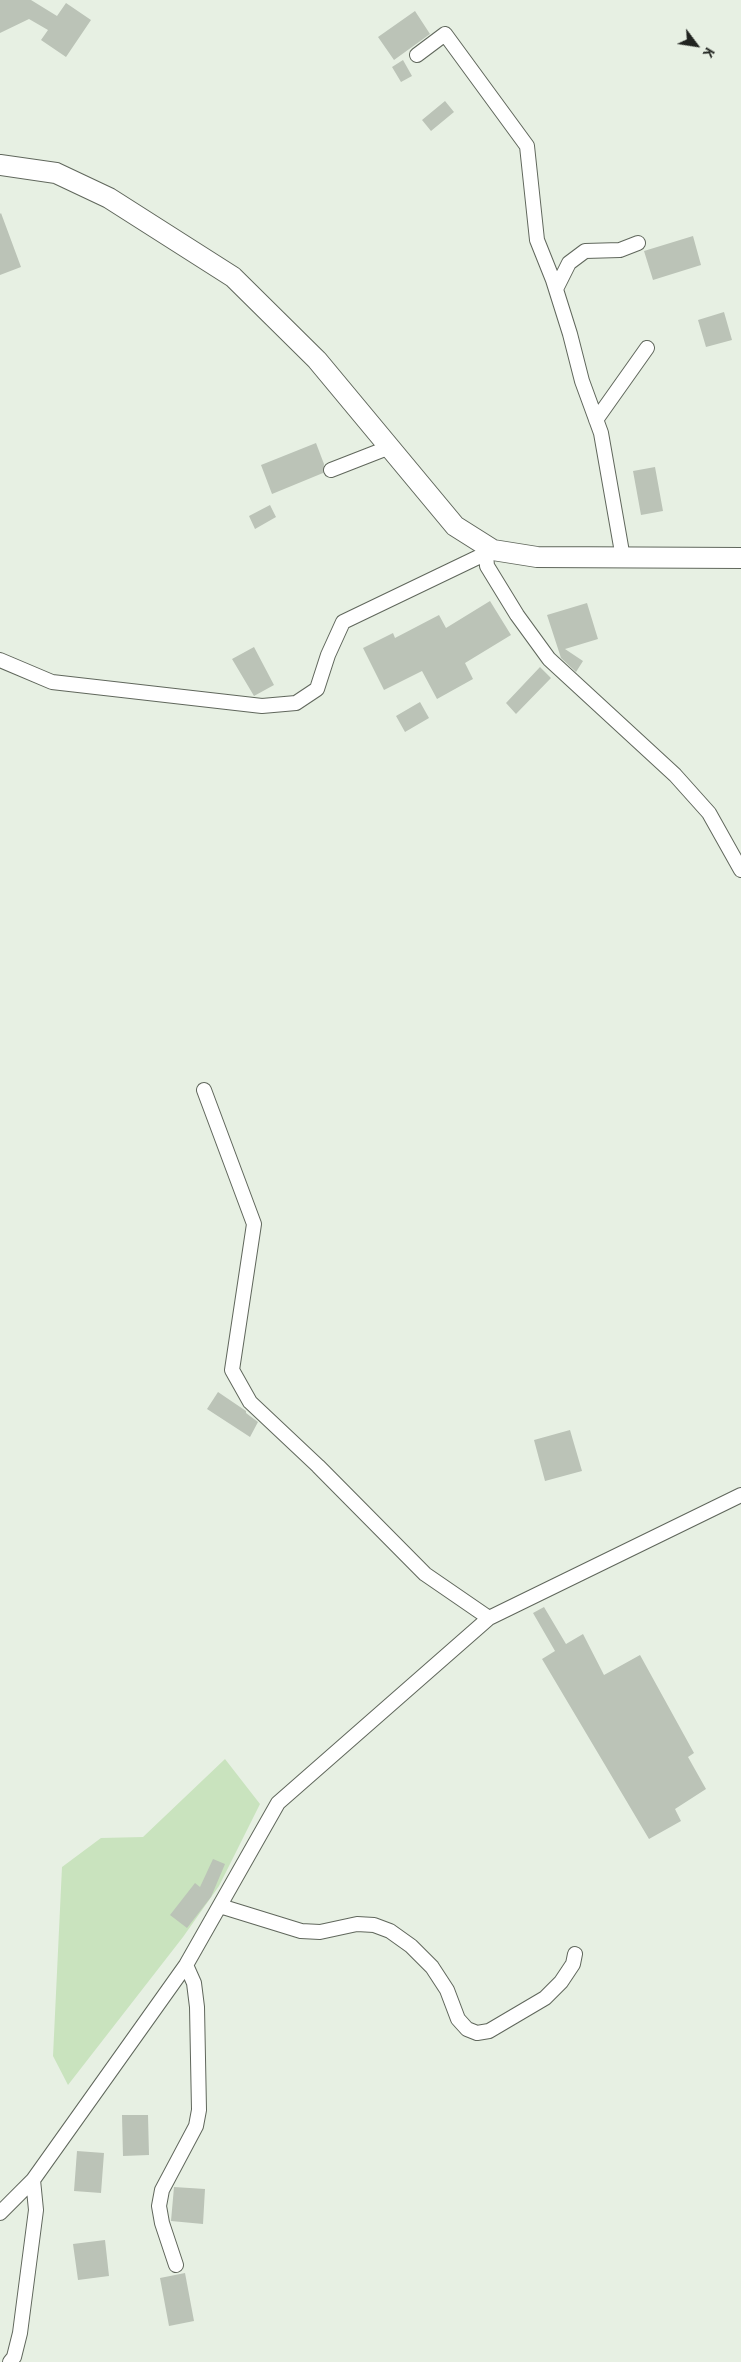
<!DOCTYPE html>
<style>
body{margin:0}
#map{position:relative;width:741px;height:2362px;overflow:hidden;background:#e7f0e3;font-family:"PT Sans",sans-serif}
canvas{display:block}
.north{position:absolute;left:671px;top:20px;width:50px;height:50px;-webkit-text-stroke:4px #e7f0e3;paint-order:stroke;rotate:121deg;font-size:14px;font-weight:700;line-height:20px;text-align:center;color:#212420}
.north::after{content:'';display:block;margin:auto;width:18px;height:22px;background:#212420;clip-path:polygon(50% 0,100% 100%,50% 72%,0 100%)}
</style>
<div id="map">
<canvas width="741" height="2362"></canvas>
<div class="north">K</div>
</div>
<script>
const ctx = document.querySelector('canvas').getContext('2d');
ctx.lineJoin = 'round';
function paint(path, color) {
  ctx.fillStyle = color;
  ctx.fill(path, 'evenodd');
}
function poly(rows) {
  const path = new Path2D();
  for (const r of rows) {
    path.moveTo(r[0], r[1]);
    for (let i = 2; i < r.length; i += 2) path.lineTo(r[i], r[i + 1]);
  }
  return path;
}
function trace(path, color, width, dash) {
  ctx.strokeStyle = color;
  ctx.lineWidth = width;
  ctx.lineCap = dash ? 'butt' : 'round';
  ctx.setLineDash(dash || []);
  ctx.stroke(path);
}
const green = poly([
 [225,1759,260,1804,219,1886,183,1937,68,2085,53,2056,62,1867,101,1838,143,1837]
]);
const building = poly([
 [0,0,31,0,57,16,66,3,91,20,66,57,41,40,48,30,29,19,0,33],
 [415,11,430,34,394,60,378,37],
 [403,60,412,76,401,82,392,67],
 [445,101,454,112,431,131,422,120],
 [1,213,21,267,0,275,0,214],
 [693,236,701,265,653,280,644,251],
 [724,312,732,340,706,347,698,320],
 [316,443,324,464,323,473,272,494,261,465],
 [655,467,663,511,641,515,633,471],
 [270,505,276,517,255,529,249,516],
 [490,601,511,635,465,663,473,679,437,699,422,671,384,690,363,648,393,633,395,638,439,615,446,628],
 [587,603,598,639,565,649,583,661,576,672,561,658,547,615],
 [254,647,274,685,254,696,232,659],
 [540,667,551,678,516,714,506,703],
 [420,702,429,718,405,732,396,716],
 [218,1392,246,1411,246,1413,258,1422,250,1437,207,1409],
 [570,1430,582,1471,545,1481,534,1440],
 [544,1607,566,1644,583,1634,604,1675,640,1655,694,1753,688,1757,706,1789,675,1809,681,1821,649,1839,542,1659,555,1651,533,1613],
 [213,1859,225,1864,211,1897,187,1928,170,1915,195,1883,200,1887],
 [122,2115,148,2115,149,2155,123,2156],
 [77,2151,104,2153,101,2193,74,2191],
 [174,2187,205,2189,203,2224,171,2221],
 [105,2240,109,2276,78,2280,73,2244],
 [185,2273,194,2321,169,2326,160,2278]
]);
const street = poly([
 [417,55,445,34,527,146,537,240,553,280,570,334,582,381,601,433,623,558],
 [556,289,569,263,585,251,620,250,638,243],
 [596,420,647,348],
 [331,470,390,447],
 [486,554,487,566,517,615,549,659,675,775,709,813,741,870],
 [0,660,52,682,262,706,296,703,317,689,328,655,343,622,493,550],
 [204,1090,254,1224,232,1370,250,1402,318,1466,425,1574,489,1618],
 [220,1906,301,1931,320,1932,357,1924,374,1925,390,1931,411,1946,432,1967,447,1990,458,2019,467,2029,477,2033,489,2031,545,1998,561,1982,573,1964,575,1954],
 [0,2213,33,2180,186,1965,278,1803,489,1618,741,1495],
 [176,2265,162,2223,159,2206,162,2190,196,2126,199,2110,197,2007,194,1983,186,1965],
 [10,2362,14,2357,20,2333,36,2210,33,2180]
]);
const secondary = poly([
 [0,165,56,173,109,198,233,277,317,360,455,526,493,550,537,557,741,558]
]);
paint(green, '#c9e3be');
paint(building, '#bbc3b7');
trace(street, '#60675c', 16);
trace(secondary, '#60675c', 22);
trace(street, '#fff', 14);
trace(secondary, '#fff', 20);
</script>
